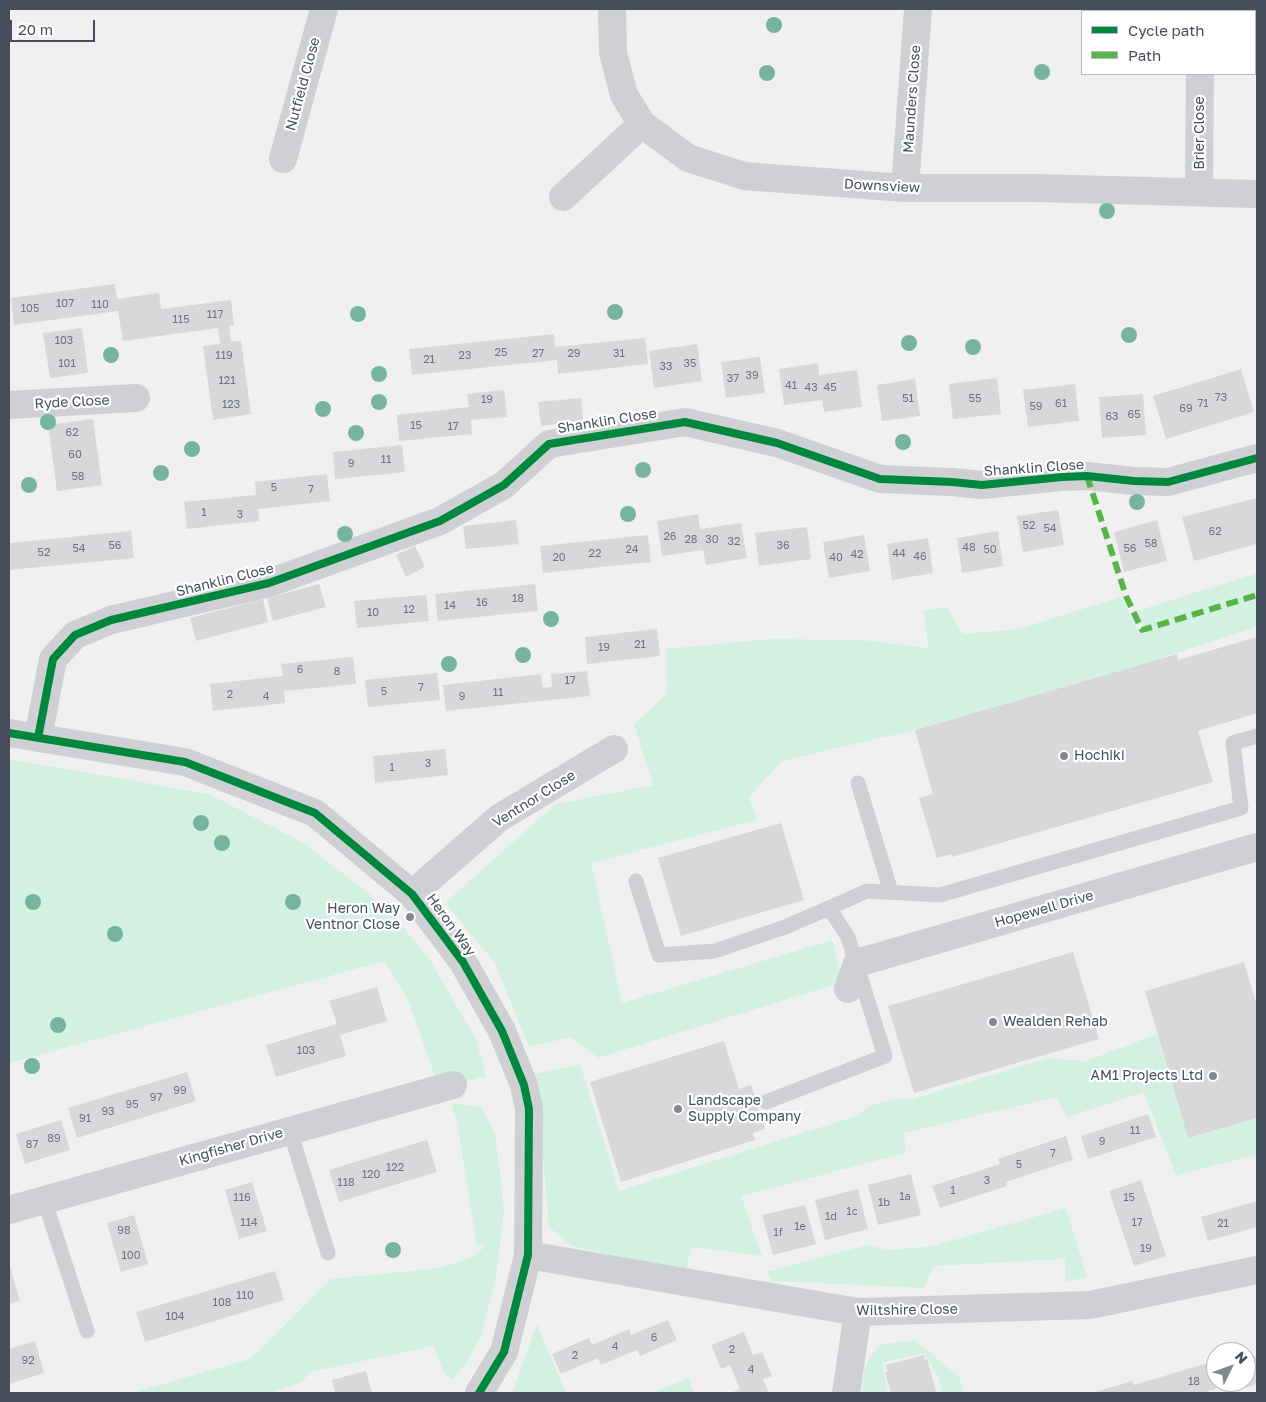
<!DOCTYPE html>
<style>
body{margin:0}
#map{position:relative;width:1266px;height:1402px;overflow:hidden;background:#f1f0f0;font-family:"Golos Text",sans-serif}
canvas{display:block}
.frame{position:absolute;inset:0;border:10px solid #464e5d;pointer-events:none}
.legend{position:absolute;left:1081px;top:10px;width:175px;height:65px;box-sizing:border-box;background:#fff;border:1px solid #b5b8be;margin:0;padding:6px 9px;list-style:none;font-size:15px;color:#464e5d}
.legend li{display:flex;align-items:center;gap:10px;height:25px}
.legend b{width:25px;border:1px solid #b5b8be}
.north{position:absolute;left:1206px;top:1342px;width:50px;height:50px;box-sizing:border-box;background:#fff;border:1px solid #b5b8be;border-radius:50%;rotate:48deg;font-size:14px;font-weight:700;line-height:20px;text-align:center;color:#464e5d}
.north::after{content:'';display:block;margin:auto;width:18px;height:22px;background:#828790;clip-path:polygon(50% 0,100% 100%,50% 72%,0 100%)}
.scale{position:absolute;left:10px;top:20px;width:85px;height:22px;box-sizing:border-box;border:2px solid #464e5d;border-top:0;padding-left:6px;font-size:15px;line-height:18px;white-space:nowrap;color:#464e5d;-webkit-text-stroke:4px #fff;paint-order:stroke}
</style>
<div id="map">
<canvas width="1266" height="1402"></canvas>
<div class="frame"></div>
<ul class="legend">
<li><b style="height:6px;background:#00873e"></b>Cycle path</li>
<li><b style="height:6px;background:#57b448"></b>Path</li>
</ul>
<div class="north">N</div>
<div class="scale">20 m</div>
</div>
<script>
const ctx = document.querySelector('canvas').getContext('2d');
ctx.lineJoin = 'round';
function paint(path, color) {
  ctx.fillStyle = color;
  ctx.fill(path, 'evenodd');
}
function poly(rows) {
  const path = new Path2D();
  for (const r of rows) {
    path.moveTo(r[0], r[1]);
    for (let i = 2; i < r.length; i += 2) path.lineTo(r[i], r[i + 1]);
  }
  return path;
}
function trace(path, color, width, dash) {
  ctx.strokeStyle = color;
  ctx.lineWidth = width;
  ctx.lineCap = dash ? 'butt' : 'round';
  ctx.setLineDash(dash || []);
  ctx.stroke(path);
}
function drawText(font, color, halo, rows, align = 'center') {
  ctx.font = font + ' "Golos Text",sans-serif';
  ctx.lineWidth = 4.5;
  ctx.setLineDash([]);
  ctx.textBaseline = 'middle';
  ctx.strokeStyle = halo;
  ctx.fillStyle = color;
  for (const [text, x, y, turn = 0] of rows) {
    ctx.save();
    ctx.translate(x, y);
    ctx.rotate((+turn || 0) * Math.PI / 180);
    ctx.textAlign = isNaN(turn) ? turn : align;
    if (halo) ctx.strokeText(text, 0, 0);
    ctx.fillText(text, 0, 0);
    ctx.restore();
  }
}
const green = poly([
 [1257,573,1257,627,1152,661,915,730,782,761,749,797,757,820,591,863,622,1003,832,940,843,982,598,1058,571,1037,529,1047,495,963,445,903,556,804,653,785,634,724,667,694,666,649,769,639,863,640,928,648,924,610,947,607,963,634,1018,629,1121,597,1138,631,1145,634,1137,611],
 [9,759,209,794,302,842,371,895,383,912,388,909,430,960,476,1039,486,1076,439,1089,409,1002,385,961,9,1063],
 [1157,1034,1188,1138,1257,1118,1257,1154,1176,1176,1144,1092,1067,1117,1056,1097,904,1133,906,1153,741,1196,762,1256,691,1247,686,1272,572,1246,549,1227,536,1074,580,1064,619,1191,859,1115,868,1106,894,1099,913,1099,1048,1058,1086,1061],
 [451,1103,481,1107,495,1133,504,1209,496,1279,480,1338,467,1362,453,1379,445,1375,433,1346,310,1372,302,1382,270,1393,131,1393,250,1359,331,1279,440,1268,473,1257,486,1245,477,1246,457,1123],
 [1066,1208,1087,1277,1065,1282,1065,1259,934,1266,924,1288,772,1281,766,1272,867,1245,889,1250,933,1246],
 [537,1324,566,1393,512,1393],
 [915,1340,959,1377,964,1393,943,1393,939,1378,924,1353,882,1363,888,1393,862,1393,865,1367,870,1356,880,1345,897,1342],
 [689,1378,694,1393,652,1393]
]);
const building = poly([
 [115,284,117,299,159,293,161,309,231,300,234,326,229,326,231,342,241,341,251,414,213,420,203,346,220,344,218,328,123,341,118,311,14,325,11,298],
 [82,328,88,373,50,378,43,333],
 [554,334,555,347,645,338,648,364,558,374,557,360,412,375,409,349],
 [697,344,702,381,654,388,649,351],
 [760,357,765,393,726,398,721,362],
 [818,363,819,375,857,370,862,407,824,412,822,400,784,405,779,369],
 [1241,369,1254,412,1166,439,1153,396],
 [997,378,1001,414,953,419,949,384],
 [915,379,920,416,882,421,877,385],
 [1075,384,1079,421,1028,427,1023,390],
 [504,390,507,417,471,420,472,434,399,441,397,415,469,407,467,394],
 [1143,394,1146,435,1102,438,1099,397],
 [581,398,583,421,541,426,538,402],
 [93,419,102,485,57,491,48,425],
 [402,445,405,472,335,479,333,452],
 [327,474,330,501,258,509,259,521,187,529,184,502,256,495,255,482],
 [1257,498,1257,544,1194,561,1182,517],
 [1058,510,1064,545,1023,552,1017,516],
 [698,514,700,529,741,523,747,558,706,565,703,550,662,556,657,521],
 [516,520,519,544,466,549,463,526],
 [1157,520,1167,561,1124,572,1114,532],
 [807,527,811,559,759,566,755,533],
 [131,531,134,558,9,570,9,543],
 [998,531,1003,566,962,573,957,538],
 [648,535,651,562,543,573,540,546],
 [864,535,870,571,829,578,823,542],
 [928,538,933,573,892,580,887,544],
 [415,546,425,567,406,577,396,555],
 [319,584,326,607,273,621,267,598],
 [535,584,538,611,438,621,435,594],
 [426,595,429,621,357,628,354,601],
 [263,599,268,622,196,641,190,618],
 [657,629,660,656,587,664,585,637],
 [1257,637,1257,713,1198,731,1213,782,952,857,951,854,937,858,919,798,933,794,915,730,1177,654,1178,660],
 [353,657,356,684,284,691,285,703,213,711,210,684,283,676,281,664],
 [587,671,590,696,446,711,443,685,541,674,543,688,552,687,551,674],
 [437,673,440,700,368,707,365,680],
 [445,749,448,775,375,783,373,756],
 [781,823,804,900,681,936,658,858],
 [1073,952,1099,1039,914,1093,888,1006],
 [1244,962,1257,1006,1257,1118,1188,1138,1145,991],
 [377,987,387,1021,340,1035,346,1056,276,1077,266,1045,337,1024,329,1001],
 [724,1041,739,1089,751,1085,765,1129,753,1133,755,1140,621,1182,590,1082],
 [187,1072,196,1101,77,1138,68,1108],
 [1148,1114,1156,1137,1088,1159,1081,1136],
 [61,1120,70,1150,25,1164,16,1134],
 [1066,1136,1073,1160,1006,1182,1007,1186,940,1208,932,1186,1000,1164,998,1159],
 [427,1140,437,1172,339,1202,329,1170],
 [911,1174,921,1215,878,1225,868,1185],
 [1141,1180,1166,1256,1134,1266,1109,1191],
 [252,1182,267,1231,239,1239,225,1190],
 [858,1189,868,1229,825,1240,815,1200],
 [1257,1201,1257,1227,1208,1241,1201,1217],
 [805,1205,816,1244,773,1255,762,1215],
 [134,1215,148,1264,121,1272,107,1223],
 [9,1263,20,1301,9,1304],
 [275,1271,284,1300,145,1342,136,1312],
 [668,1320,677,1340,640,1356,637,1350,601,1365,598,1358,561,1374,552,1354,589,1338,592,1345,629,1329,631,1335],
 [744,1332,753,1355,762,1352,772,1376,763,1379,769,1393,731,1393,740,1389,730,1365,721,1369,711,1345],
 [35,1341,44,1373,9,1384,9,1349],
 [924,1355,925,1360,927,1359,936,1391,930,1393,891,1393,885,1372,888,1371,886,1365],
 [1257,1356,1257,1384,1228,1393,1225,1382,1246,1382,1246,1359],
 [1208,1363,1216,1389,1202,1393,1092,1393,1132,1381,1134,1385],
 [366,1371,372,1393,335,1393,332,1380]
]);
const lane = poly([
 [858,783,891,892],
 [636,881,659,955,715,951,785,927,829,908,848,937,885,1056,766,1102],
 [829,908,867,891,940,895,1241,808,1233,743,1257,736],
 [290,1131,328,1253],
 [44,1199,87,1331]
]);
const street = poly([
 [612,9,613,53,624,95,642,124,688,158,744,176,905,188,1037,188,1257,194],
 [1201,11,1201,9],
 [283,159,324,9],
 [905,188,918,9],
 [1199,192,1200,74],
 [563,197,642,124],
 [9,405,136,398],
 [9,733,185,762,315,813,412,894,463,962,502,1031,524,1085,529,1109,528,1255,504,1352,479,1393],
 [38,738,53,659,75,635,111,620,269,583,440,521,504,485,549,444,685,422,777,443,880,479,952,482,982,485,1062,477,1087,476,1134,481,1168,482,1257,458],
 [412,894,499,818,614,749],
 [848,989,857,963,1257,847],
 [9,1210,453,1085],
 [528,1255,858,1312,1090,1305,1257,1270],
 [846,1393,858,1312]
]);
const quiet = poly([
 [1087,476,1126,596,1142,630,1257,595]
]);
const cycleway = poly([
 [9,733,185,762,315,813,412,894,463,962,502,1031,524,1085,529,1109,528,1255,504,1352,479,1393],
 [38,738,53,659,75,635,111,620,269,583,440,521,504,485,549,444,685,422,777,443,880,479,952,482,982,485,1062,477,1087,476,1134,481,1168,482,1257,458]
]);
const trees = [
 [774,25],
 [1042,72],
 [767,73],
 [1107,211],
 [615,312],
 [358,314],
 [1129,335],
 [909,343],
 [973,347],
 [111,355],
 [379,374],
 [379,402],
 [323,409],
 [48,422],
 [356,433],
 [903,442],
 [192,449],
 [643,470],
 [161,473],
 [29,485],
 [1137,502],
 [628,514],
 [345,534],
 [551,619],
 [523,655],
 [449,664],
 [201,823],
 [222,843],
 [33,902],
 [293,902],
 [115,934],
 [58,1025],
 [32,1066],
 [393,1250]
];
const markers = [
 [1064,756,5,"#828790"],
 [410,917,5,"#828790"],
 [993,1022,5,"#828790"],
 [1213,1076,5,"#828790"],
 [678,1109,5,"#828790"]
];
const numberNames = [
 ["107",65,304],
 ["110",100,305],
 ["105",30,309],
 ["117",215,315],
 ["115",181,320],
 ["103",64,341],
 ["25",501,353],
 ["27",538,354],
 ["29",574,354],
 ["31",619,354],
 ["119",224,356],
 ["23",465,356],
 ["21",429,360],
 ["101",67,364],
 ["35",690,364],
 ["33",666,367],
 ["39",752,376],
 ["37",733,379],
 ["121",227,381],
 ["41",791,386],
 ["43",811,388],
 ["45",830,388],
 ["73",1221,398],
 ["51",908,399],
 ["55",975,399],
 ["19",487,400],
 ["61",1061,404],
 ["71",1203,404],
 ["123",231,405],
 ["59",1036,407],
 ["69",1186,409],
 ["65",1134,415],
 ["63",1112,417],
 ["15",416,426],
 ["17",453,427],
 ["62",72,433],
 ["60",75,455],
 ["11",386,460],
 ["9",351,464],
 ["58",78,477],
 ["5",274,488],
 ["7",311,490],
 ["1",204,513],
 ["3",240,515],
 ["52",1029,526],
 ["54",1050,529],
 ["62",1215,532],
 ["26",670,537],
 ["28",691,540],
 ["30",712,540],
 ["32",734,542],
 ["58",1151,544],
 ["56",115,546],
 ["36",783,546],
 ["48",969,548],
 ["54",79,549],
 ["56",1130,549],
 ["24",632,550],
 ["50",990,550],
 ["52",44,553],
 ["22",595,554],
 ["44",899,554],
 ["42",857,555],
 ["46",920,557],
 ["20",559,558],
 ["40",836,558],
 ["18",518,599],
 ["16",482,603],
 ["14",450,606],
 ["12",409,610],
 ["10",373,613],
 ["21",640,645],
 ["19",604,648],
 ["6",300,670],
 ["8",337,672],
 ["17",570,681],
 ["7",421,688],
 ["5",384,692],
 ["11",498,693],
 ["2",230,695],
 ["4",266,697],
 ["9",462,697],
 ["3",428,764],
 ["1",392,768],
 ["103",306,1051],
 ["99",180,1091],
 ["97",156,1098],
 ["95",132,1105],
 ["93",108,1112],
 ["91",85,1119],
 ["11",1135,1131],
 ["89",54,1139],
 ["9",1102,1142],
 ["87",32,1145],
 ["7",1053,1154],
 ["5",1019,1165],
 ["122",395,1168],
 ["120",371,1175],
 ["3",987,1181],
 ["118",346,1183],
 ["1",953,1191],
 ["1a",905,1197],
 ["116",242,1198],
 ["15",1129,1198],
 ["1b",884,1203],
 ["1c",852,1212],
 ["1d",831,1217],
 ["114",249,1223],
 ["17",1137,1223],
 ["21",1223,1224],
 ["1e",800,1227],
 ["98",124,1231],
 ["1f",778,1233],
 ["19",1146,1249],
 ["100",131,1256],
 ["110",245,1296],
 ["108",222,1303],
 ["104",175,1317],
 ["6",654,1338],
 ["4",615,1347],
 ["2",732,1350],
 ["2",575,1356],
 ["92",28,1361],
 ["4",751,1370],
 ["18",1194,1382]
];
const streetNames = [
 ["Nutfield Close",303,84,-75],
 ["Maunders Close",912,99,-86],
 ["Brier Close",1200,133,-90],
 ["Downsview",882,186,3],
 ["Ryde Close",72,402,-3],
 ["Shanklin Close",607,421,-9],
 ["Shanklin Close",1034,468,-4],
 ["Shanklin Close",225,580,-14],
 ["Ventnor Close",534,799,-32],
 ["Hopewell Drive",1044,909,-16],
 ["Heron Way",451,925,54],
 ["Kingfisher Drive",231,1147,-16],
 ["Wiltshire Close",907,1310,-1]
];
const poiNames = [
 ["Hochiki",1074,756],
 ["Heron Way",400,909,"right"],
 ["Ventnor Close",400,925,"right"],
 ["Wealden Rehab",1003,1022],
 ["AM1 Projects Ltd",1203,1076,"right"],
 ["Landscape",688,1101],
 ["Supply Company",688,1117]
];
paint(green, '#d3f1e3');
paint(building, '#d8d8da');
trace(lane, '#ced0d4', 15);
trace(street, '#ced0d4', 28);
trace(quiet, '#57b448', 6, [12, 6]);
trace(cycleway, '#00873e', 8);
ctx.fillStyle = '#76b49f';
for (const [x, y] of trees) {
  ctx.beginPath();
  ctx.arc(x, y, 8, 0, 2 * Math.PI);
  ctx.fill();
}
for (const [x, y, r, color] of markers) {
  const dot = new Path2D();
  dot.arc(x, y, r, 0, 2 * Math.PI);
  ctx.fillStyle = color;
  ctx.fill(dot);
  trace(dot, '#fff', 2);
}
drawText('11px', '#6c727e', null, numberNames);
drawText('14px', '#464e5d', '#fff', streetNames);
drawText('14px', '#464e5d', '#fff', poiNames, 'left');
</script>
